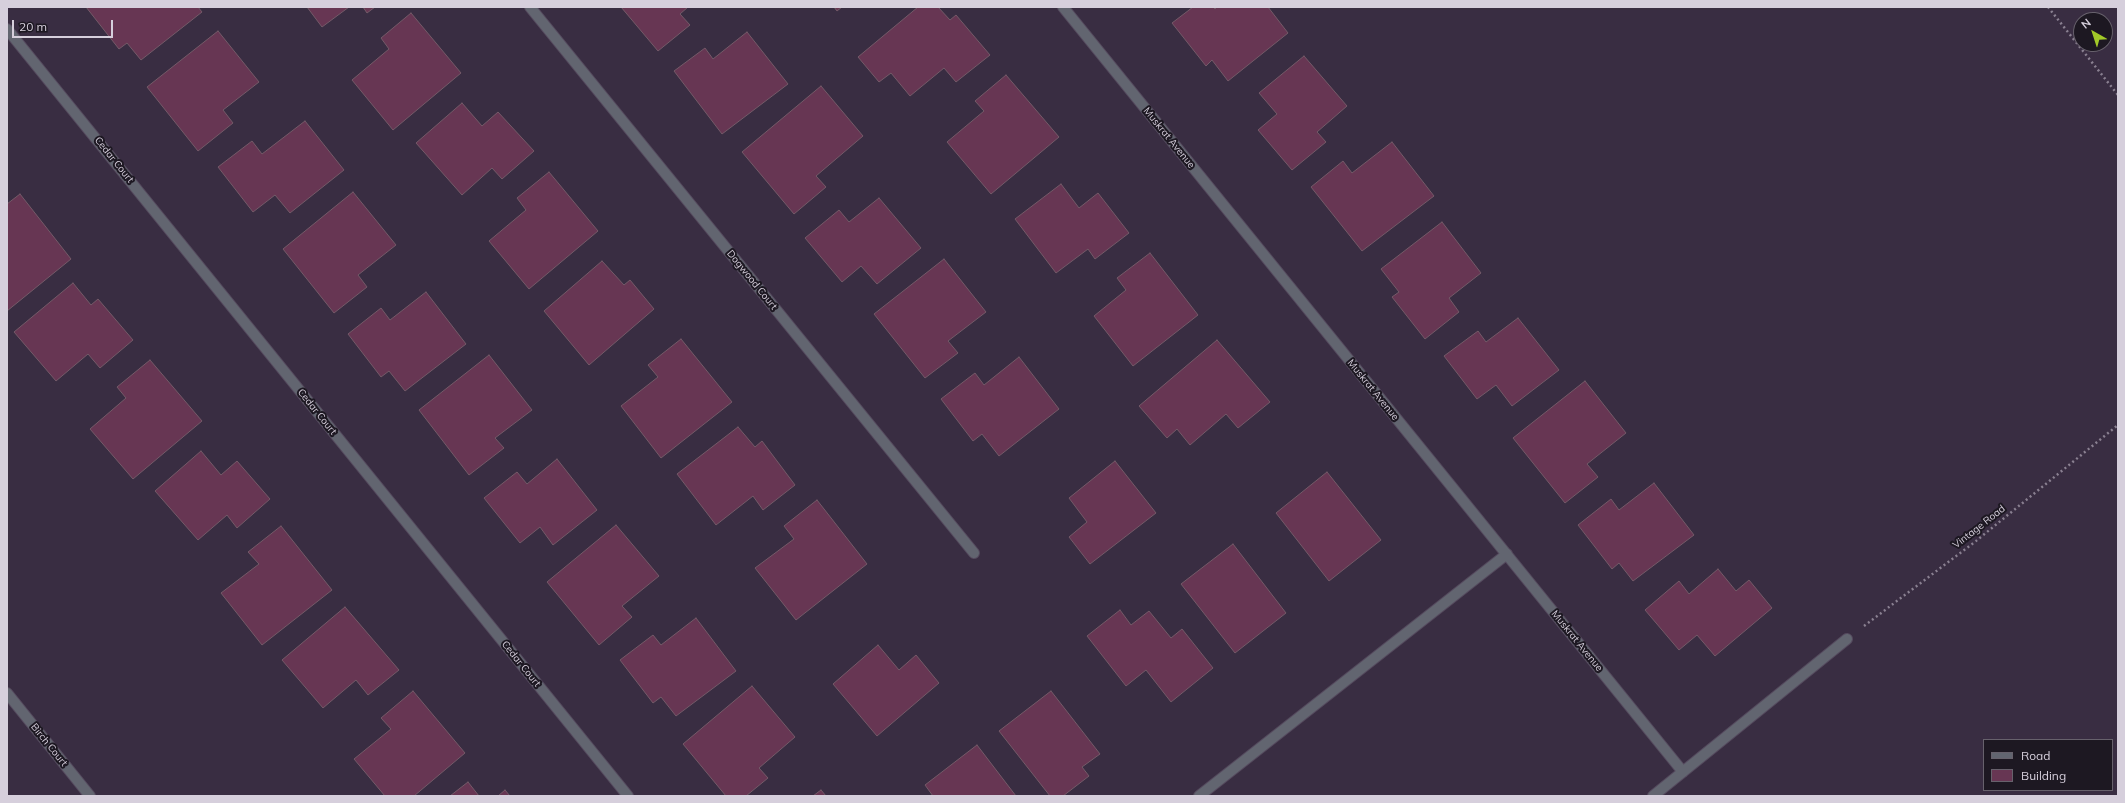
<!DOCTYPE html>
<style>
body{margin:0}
#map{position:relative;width:2125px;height:803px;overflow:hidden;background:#392d42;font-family:Mulish,sans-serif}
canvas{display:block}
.frame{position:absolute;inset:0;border:8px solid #d6cfdc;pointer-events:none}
.legend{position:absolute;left:1983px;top:739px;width:130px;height:52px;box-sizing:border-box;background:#1d1822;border:1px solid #67616c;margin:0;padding:5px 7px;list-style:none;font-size:12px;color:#d6cfdc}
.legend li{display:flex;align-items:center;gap:8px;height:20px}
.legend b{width:20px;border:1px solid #67616c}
.north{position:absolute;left:2073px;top:12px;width:40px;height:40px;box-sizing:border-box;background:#1d1822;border:1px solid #67616c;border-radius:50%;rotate:321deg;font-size:11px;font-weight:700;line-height:16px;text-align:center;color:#d6cfdc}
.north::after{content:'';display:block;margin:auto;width:14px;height:18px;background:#a2c928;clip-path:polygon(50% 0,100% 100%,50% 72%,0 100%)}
.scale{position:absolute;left:12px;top:20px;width:101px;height:18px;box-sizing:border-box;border:2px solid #d6cfdc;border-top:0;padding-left:5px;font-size:12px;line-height:14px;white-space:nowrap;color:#d6cfdc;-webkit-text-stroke:3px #1d1822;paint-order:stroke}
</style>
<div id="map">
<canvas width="2125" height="803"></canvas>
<div class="frame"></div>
<ul class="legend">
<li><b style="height:5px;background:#626570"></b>Road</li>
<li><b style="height:11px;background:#673653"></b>Building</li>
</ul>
<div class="north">N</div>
<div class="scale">20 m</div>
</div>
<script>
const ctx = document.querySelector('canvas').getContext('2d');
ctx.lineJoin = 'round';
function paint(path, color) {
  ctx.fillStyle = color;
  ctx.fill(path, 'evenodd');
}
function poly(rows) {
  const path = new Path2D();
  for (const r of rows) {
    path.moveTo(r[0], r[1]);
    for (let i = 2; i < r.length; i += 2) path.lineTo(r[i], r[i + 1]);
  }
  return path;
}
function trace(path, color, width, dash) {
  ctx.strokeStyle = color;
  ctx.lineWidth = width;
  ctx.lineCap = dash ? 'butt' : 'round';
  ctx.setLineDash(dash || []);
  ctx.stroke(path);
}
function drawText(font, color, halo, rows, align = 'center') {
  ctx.font = font + ' Mulish,sans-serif';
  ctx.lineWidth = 4;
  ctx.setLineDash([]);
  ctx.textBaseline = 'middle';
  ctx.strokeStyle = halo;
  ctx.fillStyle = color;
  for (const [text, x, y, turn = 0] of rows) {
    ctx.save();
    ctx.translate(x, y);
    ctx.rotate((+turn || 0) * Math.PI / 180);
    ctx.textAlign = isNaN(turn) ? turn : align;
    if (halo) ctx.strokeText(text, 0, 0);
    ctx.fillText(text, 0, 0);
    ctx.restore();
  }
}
const building = poly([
 [86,7,198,7,202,12,141,60,127,43,119,49,86,7],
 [307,7,349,7,322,27,307,7],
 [363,7,375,7,367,13,363,7],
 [621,7,688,7,680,14,690,25,658,51,621,7],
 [834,7,842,7,837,11,834,7],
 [918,7,938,7,950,20,956,15,990,55,956,82,944,68,910,96,891,73,879,82,858,57,918,7],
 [1193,7,1213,7,1215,9,1217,7,1268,7,1288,33,1228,81,1212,60,1206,66,1172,23,1193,7],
 [411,13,461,73,393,130,352,80,389,49,381,38,411,13],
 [218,31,259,82,223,110,233,123,198,151,147,87,218,31],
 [747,32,788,84,722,134,674,71,705,48,713,59,747,32],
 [1304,56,1347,106,1317,132,1326,142,1292,170,1258,130,1277,114,1259,93,1304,56],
 [1006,75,1059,137,991,194,947,142,984,111,975,101,1006,75],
 [821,86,863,136,816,176,826,187,794,214,742,152,821,86],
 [462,103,482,126,498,112,534,151,502,179,492,168,462,195,416,143,462,103],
 [305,121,344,170,290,213,275,195,253,212,218,167,252,141,262,154,305,121],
 [1392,142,1434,196,1362,251,1311,187,1343,161,1352,173,1392,142],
 [549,172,598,231,529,289,489,241,526,210,517,198,549,172],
 [1061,184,1079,208,1098,193,1129,233,1095,259,1088,249,1056,273,1015,219,1061,184],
 [353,192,396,245,358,275,367,287,334,313,283,249,353,192],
 [20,194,71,259,7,311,7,204,20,194],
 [879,198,921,248,877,284,861,266,842,282,805,238,839,210,849,222,879,198],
 [1442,222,1481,273,1449,298,1459,312,1425,339,1392,297,1399,292,1381,269,1442,222],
 [1150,253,1198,315,1133,366,1094,316,1126,290,1117,278,1150,253],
 [944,259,986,312,948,341,958,353,925,378,874,314,944,259],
 [602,261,624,285,630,280,654,309,589,365,544,311,602,261],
 [73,283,91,305,98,299,133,340,100,368,88,354,56,381,14,332,73,283],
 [426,292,466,344,405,391,389,371,381,377,348,334,381,308,390,320,426,292],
 [1518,318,1559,370,1512,406,1496,385,1477,399,1444,356,1478,331,1486,342,1518,318],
 [681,339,732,402,661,458,621,406,658,377,648,365,681,339],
 [1217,340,1270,402,1238,428,1226,414,1190,445,1177,429,1167,438,1139,406,1217,340],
 [489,355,532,410,495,438,504,448,469,475,419,410,489,355],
 [1019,357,1059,409,999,456,982,434,973,441,941,399,975,373,984,385,1019,357],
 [150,360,202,421,133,479,90,429,126,398,117,387,150,360],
 [1585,381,1626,433,1587,464,1598,477,1565,503,1513,438,1585,381],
 [738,427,755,447,762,441,795,485,763,510,753,496,716,525,677,474,738,427],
 [201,451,221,475,237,461,270,499,237,528,227,515,198,540,155,491,201,451],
 [557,459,597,510,553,545,540,527,520,543,484,498,517,472,527,484,557,459],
 [1115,461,1156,513,1090,564,1069,537,1087,522,1069,498,1115,461],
 [1327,472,1381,540,1329,581,1276,513,1327,472],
 [1654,483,1694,535,1633,581,1619,563,1612,569,1578,525,1611,499,1619,510,1654,483],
 [817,500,867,564,796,620,755,568,794,539,784,526,817,500],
 [616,525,659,576,622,606,632,617,599,645,547,582,616,525],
 [281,526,332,590,262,645,221,593,259,564,248,552,281,526],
 [1233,544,1286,613,1235,653,1181,584,1233,544],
 [1718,569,1736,591,1749,580,1772,608,1715,656,1697,635,1679,650,1645,610,1679,581,1689,594,1718,569],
 [345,607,399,670,368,695,356,680,323,708,282,660,345,607],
 [1120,610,1131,625,1149,611,1171,638,1182,629,1213,668,1171,702,1146,670,1126,686,1087,636,1120,610],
 [696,618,736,671,676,716,661,697,653,703,620,660,653,635,661,645,696,618],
 [878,645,899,670,916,655,939,683,877,736,833,684,878,645],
 [752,686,795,737,759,768,768,778,746,796,726,796,683,744,752,686],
 [413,691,465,753,414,796,385,796,354,759,391,729,381,718,413,691],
 [1051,691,1100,754,1082,767,1089,776,1063,796,1050,796,999,731,1051,691],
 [977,745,1016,796,933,796,925,785,977,745],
 [468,782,479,796,450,796,468,782],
 [505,790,510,796,498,796,505,790],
 [821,790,826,796,813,796,821,790]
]);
const path = poly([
 [2048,7,2118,95],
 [1864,626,1976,541,2118,425]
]);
const minor = poly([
 [530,7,974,553],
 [1063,7,1683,772],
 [7,29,628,796],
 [7,693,90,796],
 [1199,796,1507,554],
 [1653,796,1847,639]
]);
const streetNames = [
 ["Muskrat Avenue",1169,138,51],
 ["Cedar Court",114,160,51],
 ["Dogwood Court",752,280,51],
 ["Muskrat Avenue",1373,390,51],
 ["Cedar Court",317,412,51],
 ["Vintage Road",1979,527,-38],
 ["Muskrat Avenue",1577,641,51],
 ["Cedar Court",521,664,51],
 ["Birch Court",49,745,51]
];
paint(building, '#673653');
trace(building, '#745a68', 1);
trace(minor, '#554a5e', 12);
trace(path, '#8a8091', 2.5, [2, 3]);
trace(minor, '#626570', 10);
drawText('10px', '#d6cfdc', '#1d1822', streetNames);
</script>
